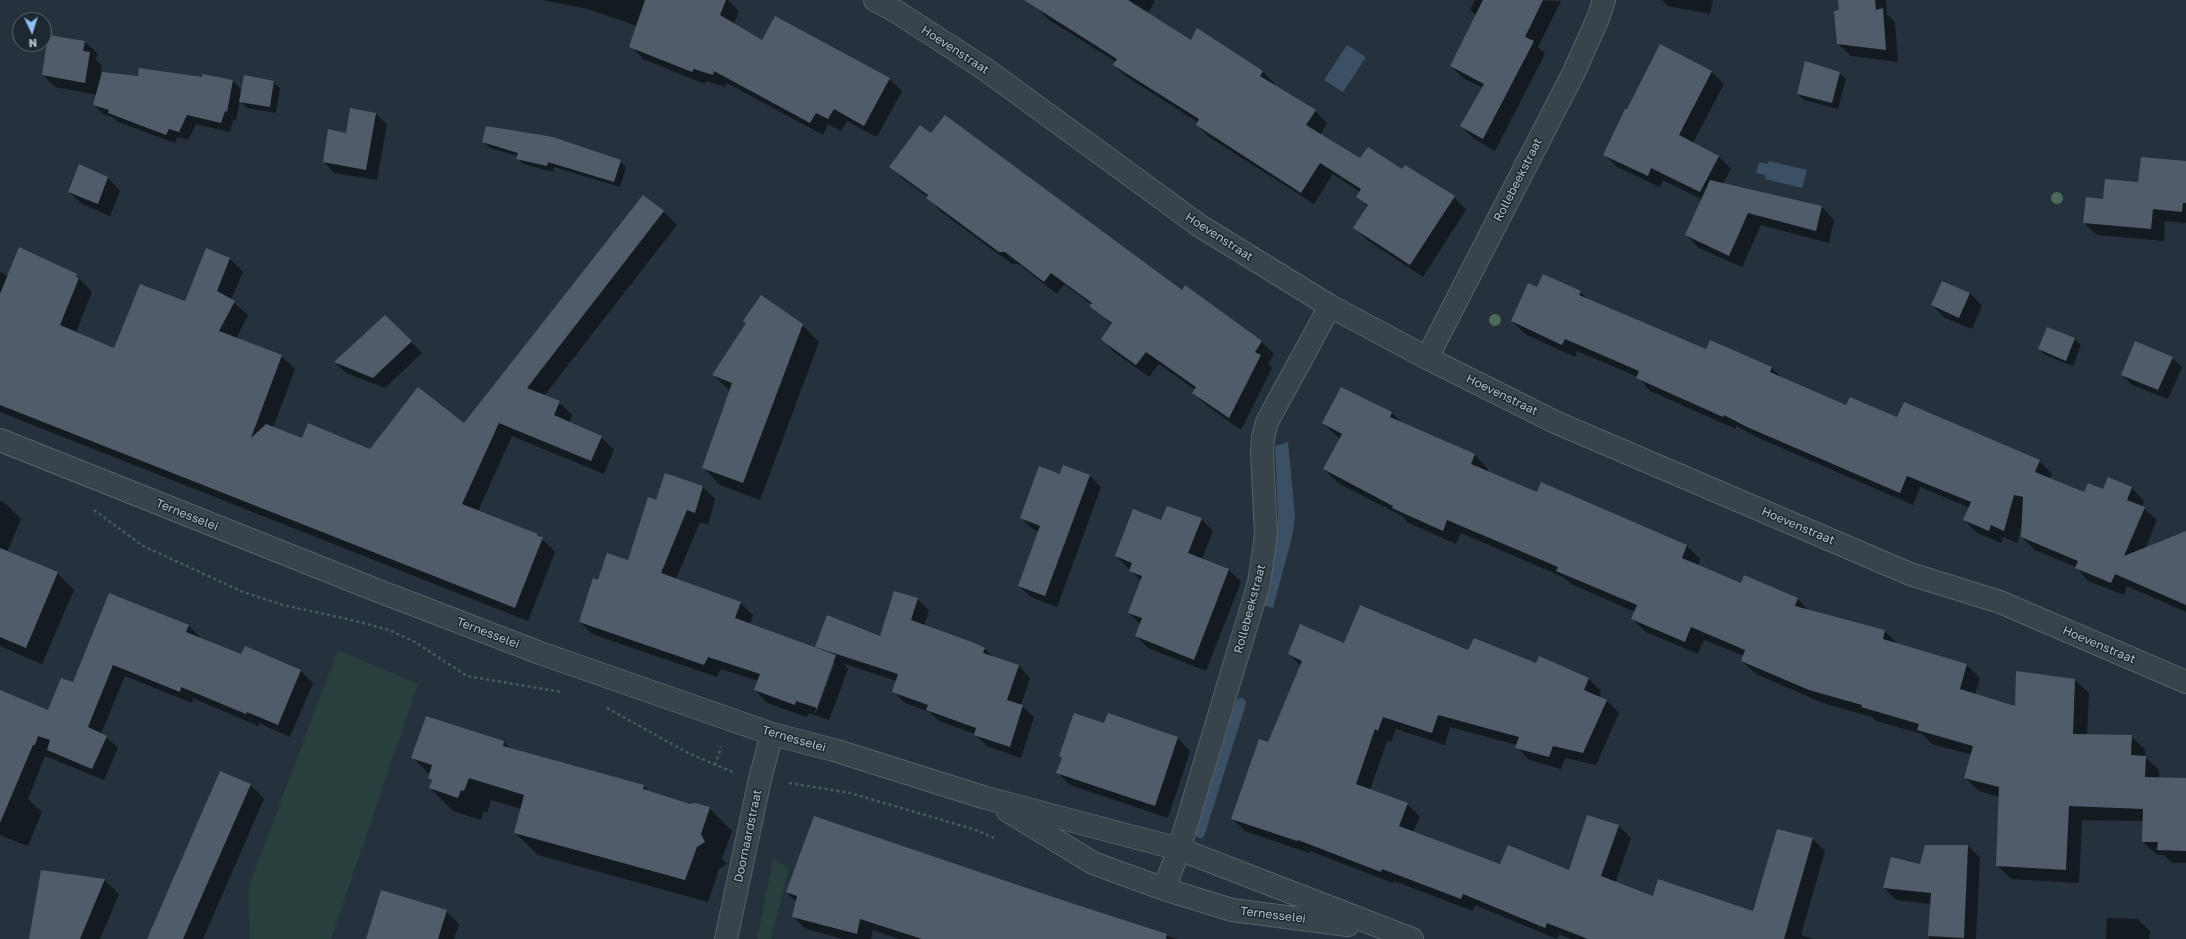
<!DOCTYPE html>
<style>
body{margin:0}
#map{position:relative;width:2186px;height:939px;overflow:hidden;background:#25313c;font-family:"Golos Text",sans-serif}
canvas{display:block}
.north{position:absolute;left:12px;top:12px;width:40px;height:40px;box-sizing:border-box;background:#1e2831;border:1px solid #5a646d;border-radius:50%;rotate:176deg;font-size:11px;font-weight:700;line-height:16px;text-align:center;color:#b5bec8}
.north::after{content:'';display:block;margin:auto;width:14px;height:18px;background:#8fbef2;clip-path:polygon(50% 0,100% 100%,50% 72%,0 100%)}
</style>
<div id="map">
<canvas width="2186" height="939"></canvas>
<div class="north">N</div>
</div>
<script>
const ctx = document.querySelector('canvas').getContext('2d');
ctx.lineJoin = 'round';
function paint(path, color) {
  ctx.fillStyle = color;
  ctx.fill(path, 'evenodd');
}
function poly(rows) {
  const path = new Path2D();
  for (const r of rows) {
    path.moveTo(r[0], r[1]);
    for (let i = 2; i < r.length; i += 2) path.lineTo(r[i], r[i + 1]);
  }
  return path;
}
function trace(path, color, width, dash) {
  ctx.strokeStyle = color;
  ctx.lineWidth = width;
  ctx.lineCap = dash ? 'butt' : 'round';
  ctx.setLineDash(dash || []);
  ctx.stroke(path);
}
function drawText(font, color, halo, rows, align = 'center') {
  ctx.font = font + ' "Golos Text",sans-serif';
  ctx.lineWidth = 3;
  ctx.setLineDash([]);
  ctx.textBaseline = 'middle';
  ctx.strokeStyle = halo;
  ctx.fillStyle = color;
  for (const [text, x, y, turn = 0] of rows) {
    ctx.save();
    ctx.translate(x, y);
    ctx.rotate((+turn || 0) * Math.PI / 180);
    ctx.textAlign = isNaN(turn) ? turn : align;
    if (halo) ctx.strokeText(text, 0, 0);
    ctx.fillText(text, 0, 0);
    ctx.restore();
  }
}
const green = poly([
 [338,650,418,684,331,939,250,939,248,888],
 [773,859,789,868,771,939,757,939]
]);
const water = poly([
 [1347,45,1366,57,1343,92,1324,80],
 [1769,161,1807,170,1802,188,1765,179,1766,175,1756,173,1759,162,1767,164],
 [1288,442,1295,516,1292,537,1273,608,1262,605,1277,535,1278,516,1275,446]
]);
const shadow = poly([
 [542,0,728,0,739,11,734,24,763,41,889,79,902,91,877,137,847,121,841,131,828,124,823,135,727,83,725,87,706,81,705,84,643,59,631,46,637,26,588,9],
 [1039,0,1153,0,1155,2,1147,14,1191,41,1262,71,1275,84,1274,86,1315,111,1327,123,1320,135,1361,159,1402,170,1454,197,1466,210,1423,277,1367,240,1355,228,1368,207,1357,197,1360,192,1333,174,1314,204,1209,137,1197,125,1199,123,1127,77,1114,65,1116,62,1048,19,1035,6],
 [1475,0,1561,1,1538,47,1545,54,1495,151,1473,138,1461,126,1483,88,1463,78,1451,66,1476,16,1470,9],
 [1662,0,1713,0,1710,14,1668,6],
 [1840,0,1886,0,1887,14,1895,22,1898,62,1851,56,1838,44],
 [49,36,85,42,98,54,96,60,102,66,101,73,138,77,202,78,203,76,233,81,242,91,273,82,280,88,276,113,247,108,240,101,236,120,233,120,230,132,196,124,188,140,178,137,175,143,118,122,112,117,103,114,94,105,97,95,55,87,43,75],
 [1661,46,1712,72,1724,84,1693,143,1718,156,1731,169,1723,184,1822,207,1834,220,1829,243,1761,225,1742,267,1699,248,1686,235,1703,200,1663,180,1660,187,1617,167,1604,154],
 [1805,63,1840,73,1846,79,1838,109,1804,100,1798,94],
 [351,109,376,114,387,124,377,180,334,173,324,162,347,134],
 [484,142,620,161,626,167,620,187,554,167,553,172,523,164,517,158,518,156,490,148],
 [2186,162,2186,223,2165,221,2164,241,2097,235,2084,223,2104,200],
 [891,167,1182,291,1261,341,1274,354,1268,364,1272,368,1241,430,1206,405,1193,393,1195,390,1159,364,1149,377,1114,352,1102,339,1112,325,1091,306,1092,305,1064,284,1057,294,1018,264,1012,264,940,211,928,197,903,179],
 [108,178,120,191,110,216,82,204,69,192],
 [663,211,677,225,544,396,559,402,572,415,569,423,601,437,614,450,604,474,512,436,478,511,538,535,555,552,528,621,0,412,0,272,8,276,76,275,92,292,76,332,115,349,186,303,229,258,243,272,231,300,248,315,236,339,281,356,295,369,273,428,303,439,370,450,464,424],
 [1537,288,1580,292,1589,300,1706,350,1710,341,1772,368,1783,379,1847,406,1898,418,2039,461,2052,474,2049,479,2085,494,2103,491,2108,479,2132,488,2144,501,2142,507,2157,520,2145,549,2186,532,2186,612,2127,586,2124,595,2088,581,2076,567,2035,550,2022,537,2022,525,2017,543,2003,537,2001,543,1977,533,1964,520,1970,508,1920,487,1913,505,1761,439,1736,426,1736,429,1650,391,1638,377,1577,351,1575,357,1525,334,1512,321],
 [1970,293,1982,306,1972,329,1945,318,1932,305],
 [385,316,422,353,385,388,346,373,335,362],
 [802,325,819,342,760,500,720,485,703,467,730,391,713,375],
 [2047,328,2075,339,2081,345,2073,366,2045,355,2039,349],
 [2172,358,2182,367,2168,399,2132,385,2122,375],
 [1341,389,1392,413,1401,422,1475,455,1488,469,1487,472,1538,494,1542,483,1687,546,1700,559,1698,566,1742,584,1798,599,1809,611,1885,631,1899,645,1966,664,1980,678,1975,695,2016,707,2075,680,2089,693,2087,735,2131,736,2145,750,2145,757,2159,770,2159,778,2186,779,2186,863,2172,863,2164,855,2157,855,2143,842,2144,821,2082,820,2079,883,2011,879,1997,865,1999,797,1979,791,1965,778,1972,755,1932,744,1922,734,1876,721,1872,717,1823,703,1756,674,1742,661,1744,656,1704,640,1698,654,1646,632,1632,619,1635,612,1571,584,1563,577,1461,533,1456,544,1407,522,1402,516,1338,483,1324,469,1340,439,1323,423],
 [1061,475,1090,476,1101,487,1057,607,1031,597,1019,586,1039,532,1032,529,1021,517],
 [702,486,715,499,708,525,700,522,676,579,740,603,753,615,750,624,820,651,816,647,881,637,917,599,929,610,924,626,985,649,993,657,1019,666,1030,678,1021,705,1034,717,1021,758,987,746,975,734,939,721,930,712,905,703,893,691,897,681,842,663,848,669,829,720,809,713,807,717,767,703,755,690,758,681,721,669,717,677,592,634,580,622,598,581,628,562,657,501],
 [833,662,835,662,816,713,814,713],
 [0,501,4,502,21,519,7,552,57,573,74,590,42,664,0,646],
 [1201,519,1213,531,1202,559,1229,570,1241,582,1206,671,1148,648,1136,636,1141,625,1129,613,1141,581,1116,556,1161,521],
 [110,594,189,626,201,638,242,656,245,648,301,671,313,683,290,737,259,723,258,726,193,698,192,703,125,676,101,734,106,737,118,748,104,780,45,756,28,799,42,812,28,846,0,835,0,691,49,711,73,684],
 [1344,645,1469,652,1537,664,1540,657,1589,679,1601,691,1599,698,1607,701,1619,713,1596,765,1565,758,1561,769,1529,760,1517,747,1517,745,1450,727,1445,745,1396,729,1391,742,1387,741,1370,790,1407,804,1420,817,1413,832,1501,866,1570,871,1618,826,1631,838,1615,883,1653,898,1754,913,1778,830,1813,839,1825,851,1801,935,1813,939,1571,939,1559,934,1557,939,1475,905,1473,911,1394,881,1393,883,1310,851,1309,853,1245,831,1233,819,1268,743,1301,666,1289,654],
 [426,717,504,742,511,749,644,786,651,793,690,805,709,808,732,831,722,858,727,864,719,869,708,902,538,855,515,833,522,809,491,800,487,813,483,812,481,820,453,811,430,788,432,781,429,778,430,775,413,758],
 [1105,724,1178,738,1190,751,1168,818,1070,785,1058,773],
 [250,784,264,799,203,939,148,939],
 [815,817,1177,939,899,939,873,930,871,939,843,939,806,929,793,917,796,902,787,892],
 [1968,846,1980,858,1976,939,1929,939,1931,904,1896,900,1884,888,1921,865],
 [42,871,104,880,119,894,100,939,30,939],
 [446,911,459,924,454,939,367,939],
 [2107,918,2137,919,2150,931,2149,939,2106,939]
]);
const stream = poly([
 [1200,833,1241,703]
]);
const building = poly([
 [645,0,726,0,720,15,762,40,775,16,890,78,864,126,834,109,828,119,816,113,810,123,714,71,713,75,694,69,692,72,629,47],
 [1024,0,1128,0,1191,40,1197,28,1263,71,1260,76,1316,110,1306,125,1360,158,1368,147,1402,169,1405,165,1455,196,1410,265,1353,228,1368,205,1356,197,1361,189,1320,163,1301,193,1196,125,1199,119,1113,65,1117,59],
 [1483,0,1543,0,1525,37,1534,41,1483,139,1460,126,1484,84,1450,66],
 [1838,0,1875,0,1876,10,1883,8,1886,50,1837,44,1834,11,1839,10],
 [48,35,85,41,83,51,90,52,85,83,42,75],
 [1660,44,1712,71,1679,135,1719,156,1700,192,1651,168,1648,176,1603,155,1625,109,1627,109],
 [1805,61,1840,72,1832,103,1797,94],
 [139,68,202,77,202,74,233,80,227,112,225,111,221,123,187,115,179,132,169,129,166,135,108,113,109,110,93,105,102,72,138,76],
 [244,75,274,81,270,107,239,102],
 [350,108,376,113,366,170,323,162,328,129,346,133],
 [945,115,1182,290,1185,285,1262,341,1255,352,1261,355,1229,418,1192,393,1196,387,1146,352,1136,365,1104,342,1101,339,1112,323,1089,306,1092,303,1051,273,1044,282,1005,252,999,252,926,198,928,195,889,167,920,125,931,133],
 [486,126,553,137,621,160,614,182,548,162,547,166,516,159,518,153,482,142],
 [2141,157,2186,161,2186,203,2183,203,2182,212,2153,209,2151,229,2083,223,2086,197,2103,199,2105,179,2138,182],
 [79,164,108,177,98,204,68,192],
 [1710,180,1822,206,1816,231,1748,213,1729,256,1685,235],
 [643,195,664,211,527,388,560,401,554,415,602,436,591,461,499,423,462,504,538,534,537,536,543,537,515,608,0,405,0,294,19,247,77,274,76,277,79,278,60,325,114,348,140,284,185,301,206,248,230,258,217,291,235,301,219,331,282,355,251,438,266,424,302,438,308,423,370,449,418,387,464,423],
 [1543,274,1581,291,1579,295,1706,349,1710,340,1772,367,1770,372,1846,405,1850,397,1897,417,1904,402,2040,460,2035,472,2084,492,2088,483,2103,489,2108,477,2132,487,2127,500,2145,507,2124,556,2186,531,2186,605,2115,574,2111,583,2075,568,2078,561,2021,537,2023,497,2014,495,2004,531,1991,525,1989,531,1963,520,1971,502,1907,476,1900,493,1747,427,1724,415,1723,417,1636,378,1639,371,1565,339,1562,345,1511,321,1528,283,1537,287],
 [1942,281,1970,293,1959,318,1931,305],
 [761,295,803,324,743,483,702,468,732,383,712,375,746,323,743,321],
 [385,315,412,341,373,378,334,362],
 [2047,327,2075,338,2066,361,2038,349],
 [2135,341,2173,357,2158,390,2121,375],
 [1341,387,1392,412,1390,417,1475,454,1471,464,1537,492,1541,482,1687,545,1682,558,1741,583,1744,575,1798,598,1795,606,1885,630,1883,639,1967,664,1960,689,2015,706,2016,671,2075,679,2073,734,2132,735,2131,755,2146,756,2145,777,2186,778,2186,851,2157,850,2158,842,2142,842,2143,809,2069,806,2066,870,1996,866,1999,787,1964,778,1973,746,1917,730,1919,724,1861,707,1862,705,1809,690,1741,661,1745,650,1691,627,1685,642,1631,619,1637,605,1556,571,1558,567,1447,520,1443,531,1392,508,1393,506,1323,469,1342,434,1322,423],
 [1063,465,1090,475,1045,596,1018,586,1040,526,1020,518,1039,466,1060,474],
 [665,473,703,486,695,513,687,510,661,573,741,602,735,618,836,655,817,708,796,701,795,705,754,690,760,674,708,657,704,665,579,622,593,578,598,580,607,553,628,560,648,497,656,500],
 [1167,506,1202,518,1188,553,1229,569,1194,660,1135,636,1142,618,1128,613,1142,576,1129,571,1132,563,1115,556,1133,509,1161,520],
 [0,548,58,572,26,648,0,637],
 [894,591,918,598,911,620,972,642,985,648,983,653,1019,665,1007,700,1023,705,1010,747,974,735,976,728,926,710,928,705,892,692,898,674,815,647,827,615,880,636],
 [109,593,189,625,186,632,241,654,245,646,301,670,278,725,247,712,246,714,181,687,180,692,113,665,88,727,107,736,92,769,47,750,50,740,38,736,35,745,33,745,0,823,0,690,48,710,61,678,73,682],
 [1360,605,1468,650,1474,638,1536,663,1539,656,1589,678,1584,690,1607,700,1583,753,1553,746,1549,757,1515,748,1519,737,1438,715,1432,733,1383,717,1378,731,1375,729,1356,784,1408,803,1399,826,1500,864,1508,845,1569,870,1587,815,1619,825,1601,876,1653,896,1658,879,1753,911,1777,829,1813,838,1784,939,1588,939,1547,923,1545,928,1463,894,1461,899,1382,869,1381,872,1298,840,1297,841,1231,819,1259,739,1268,742,1302,661,1288,654,1300,624,1344,643],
 [1074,713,1104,723,1108,713,1178,737,1155,806,1056,773,1062,758,1059,756],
 [426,716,504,741,503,746,644,785,643,789,690,804,695,803,710,807,701,834,705,842,697,847,685,880,514,833,524,795,469,778,464,791,461,790,458,798,429,788,432,780,428,778,432,765,411,758],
 [220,771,251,784,183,939,147,939],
 [814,816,1068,902,1167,934,1166,939,922,939,860,919,857,934,792,917,797,896,786,892],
 [1925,845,1968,845,1964,938,1928,936,1931,893,1883,888,1891,857,1920,864],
 [41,870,105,879,80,939,29,939],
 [381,890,447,910,438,939,366,939]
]);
const path = poly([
 [94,510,143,546,243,592,283,605,356,621,389,630,415,642,467,676,561,692],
 [607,708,690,754,733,772],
 [715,765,721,747],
 [789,783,850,793,976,830,994,838]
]);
const minor = poly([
 [875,0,897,12,985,69,1200,226,1330,306,1427,358,1555,422,1910,574,2000,602,2186,682],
 [1427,358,1574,72,1599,16,1604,0],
 [0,440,371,588,540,653,772,734,834,750,986,798,1179,849,1412,939],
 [1008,811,1093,863,1164,889,1232,910,1348,925],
 [1164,889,1179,849,1259,583,1266,535,1262,453,1263,438,1267,422,1330,306],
 [726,939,760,779,772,734]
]);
const trees = [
 [2057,198],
 [1495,320]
];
const streetNames = [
 ["Hoevenstraat",955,50,33],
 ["Rollebeekstraat",1518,180,-63],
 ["Hoevenstraat",1219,237,33],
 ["Hoevenstraat",1502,395,26],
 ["Ternesselei",187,515,22],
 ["Hoevenstraat",1798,526,23],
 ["Rollebeekstraat",1250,609,-75],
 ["Ternesselei",488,633,21],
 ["Hoevenstraat",2099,645,23],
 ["Ternesselei",794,739,16],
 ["Doornaardstraat",748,836,-78],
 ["Ternesselei",1273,915,7]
];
paint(green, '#283f3e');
paint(water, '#3b5064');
paint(shadow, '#0007');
trace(stream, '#3b5064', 10);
paint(building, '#505c6a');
trace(minor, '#57616a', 24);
trace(path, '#475b5c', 2.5, [3, 3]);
trace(minor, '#39434c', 22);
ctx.fillStyle = '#4d695a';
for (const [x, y] of trees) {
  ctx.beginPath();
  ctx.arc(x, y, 6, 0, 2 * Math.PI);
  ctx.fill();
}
drawText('12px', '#b5bec8', '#1e2831', streetNames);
</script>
